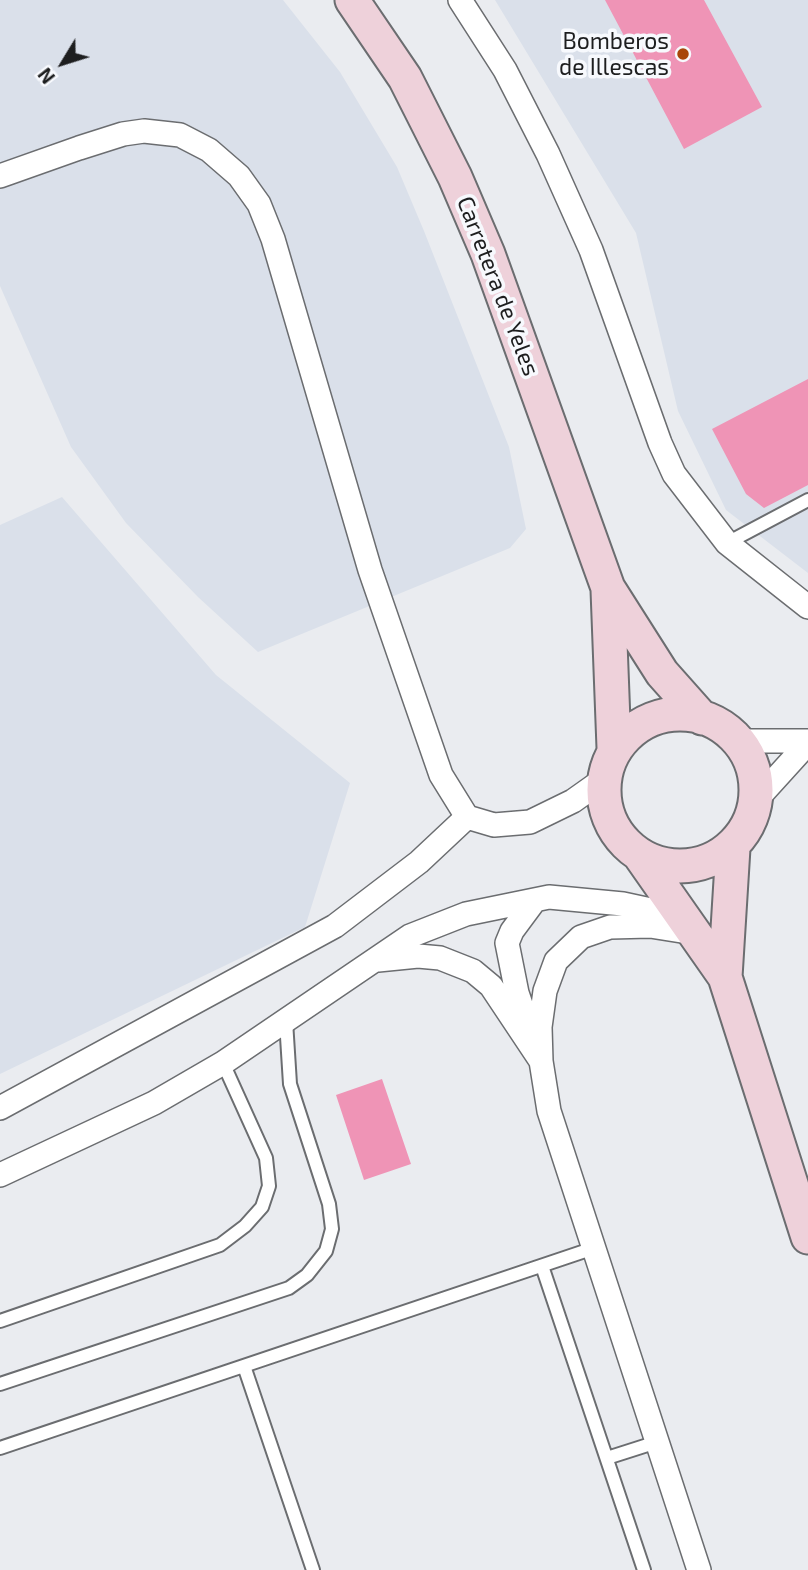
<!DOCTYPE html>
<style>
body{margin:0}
#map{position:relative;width:808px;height:1570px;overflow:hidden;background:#eaecf0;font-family:"Exo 2",sans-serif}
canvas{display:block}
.north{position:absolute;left:28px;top:28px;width:70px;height:70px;-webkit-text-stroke:5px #f7f9fd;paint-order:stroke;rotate:232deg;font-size:19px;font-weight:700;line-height:28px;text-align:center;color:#1d1e1f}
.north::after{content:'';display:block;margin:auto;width:24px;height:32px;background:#1d1e1f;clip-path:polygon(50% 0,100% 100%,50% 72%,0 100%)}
</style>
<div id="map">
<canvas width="808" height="1570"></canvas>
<div class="north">N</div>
</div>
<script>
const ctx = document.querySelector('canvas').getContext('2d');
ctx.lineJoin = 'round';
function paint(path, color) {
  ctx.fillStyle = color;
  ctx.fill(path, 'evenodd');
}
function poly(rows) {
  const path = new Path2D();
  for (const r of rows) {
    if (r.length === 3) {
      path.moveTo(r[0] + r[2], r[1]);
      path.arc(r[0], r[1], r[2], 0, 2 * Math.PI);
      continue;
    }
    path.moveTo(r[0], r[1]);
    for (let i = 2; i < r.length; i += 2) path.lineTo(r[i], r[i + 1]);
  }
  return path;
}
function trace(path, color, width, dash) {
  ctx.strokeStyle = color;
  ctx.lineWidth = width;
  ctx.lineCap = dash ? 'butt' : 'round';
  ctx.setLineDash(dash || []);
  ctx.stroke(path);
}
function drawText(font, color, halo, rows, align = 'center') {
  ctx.font = font + ' "Exo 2",sans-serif';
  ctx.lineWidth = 7;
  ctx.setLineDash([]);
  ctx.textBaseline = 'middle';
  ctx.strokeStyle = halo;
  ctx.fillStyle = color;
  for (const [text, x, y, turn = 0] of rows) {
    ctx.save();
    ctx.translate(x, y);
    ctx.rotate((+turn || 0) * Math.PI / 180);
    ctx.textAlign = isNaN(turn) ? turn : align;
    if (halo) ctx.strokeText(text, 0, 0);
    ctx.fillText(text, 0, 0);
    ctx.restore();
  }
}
const built = poly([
 [0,0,283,0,340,72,397,167,424,231,509,447,526,529,510,548,258,652,198,597,126,523,71,447,0,286],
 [495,0,808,0,808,573,726,510,678,411,636,233],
 [62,497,216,675,350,783,305,927,0,1074,0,525]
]);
const building = poly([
 [605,0,704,0,762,107,684,149],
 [808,379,808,485,764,508,746,494,712,429],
 [382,1079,411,1164,364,1180,336,1095]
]);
const lane = poly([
 [727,543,808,500],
 [542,1266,644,1570],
 [0,1321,220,1245,245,1226,262,1207,269,1186,266,1158,223,1063],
 [244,1366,313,1570],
 [0,1384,289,1288,307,1275,326,1251,332,1229,329,1204,290,1084,286,1021],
 [0,1448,594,1248],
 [607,1458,657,1442]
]);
const street = poly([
 [460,0,505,70,548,154,591,250,660,443,674,474,727,543,808,607],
 [0,176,79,148,123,134,144,131,180,135,209,150,239,176,259,204,273,239,370,570,441,775,467,817,494,825,530,822,573,801,604,779],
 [740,741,808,741],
 [758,798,808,743],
 [694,933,650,926,610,927,581,937,556,961,545,991,540,1027,541,1061,549,1111,699,1570],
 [378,960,418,956,440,958,473,971,491,986,541,1061],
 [529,1028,517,993,507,943,512,931,535,900],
 [0,1108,335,926,419,862,467,817],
 [0,1175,154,1103,223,1063,410,936,466,914,549,897,623,904,683,917]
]);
const secondary = poly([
 [352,0,405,78,455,177,488,254,608,588,662,673,702,718],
 [608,590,614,748],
 [680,790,76],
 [641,857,725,977,808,1237],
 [725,977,733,848]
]);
const markers = [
 [683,54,7,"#a8460a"]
];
const poiNames = [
 ["Bomberos",669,41],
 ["de Illescas",669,67]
];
const streetNames = [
 ["Carretera de Yeles",498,286,69]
];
paint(built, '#dae0ea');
paint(building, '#ef94b6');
trace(lane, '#6b6d70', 16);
trace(street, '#6b6d70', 26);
trace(secondary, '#6b6d70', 37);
trace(lane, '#fff', 12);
trace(street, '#fff', 23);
trace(secondary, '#eed1da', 33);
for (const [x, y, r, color] of markers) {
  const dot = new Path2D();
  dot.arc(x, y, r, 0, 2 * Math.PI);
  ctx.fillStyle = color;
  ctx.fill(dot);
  trace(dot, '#f7f9fd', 2.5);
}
drawText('23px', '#1d1e1f', '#f7f9fd', poiNames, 'right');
drawText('23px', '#1d1e1f', '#f7f9fd', streetNames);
</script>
